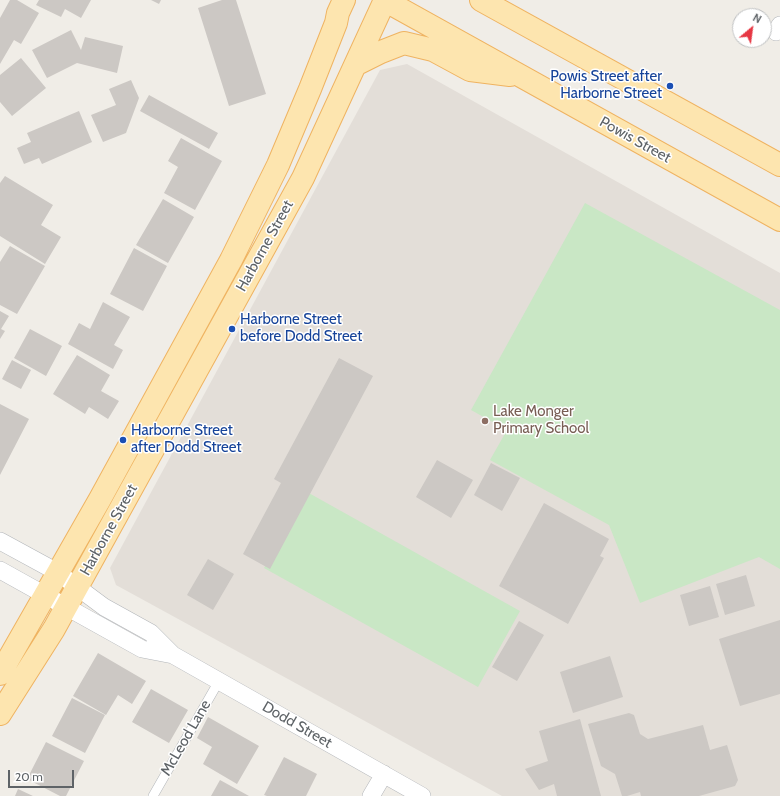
<!DOCTYPE html>
<style>
body{margin:0}
#map{position:relative;width:780px;height:796px;overflow:hidden;background:#f0ede7;font-family:Cabin,sans-serif}
canvas{display:block}
.north{position:absolute;left:732px;top:8px;width:40px;height:40px;box-sizing:border-box;background:#fff;border:1px solid #bfc1c2;border-radius:50%;rotate:29deg;font-size:11px;font-weight:700;line-height:16px;text-align:center;color:#5e6367}
.north::after{content:'';display:block;margin:auto;width:14px;height:18px;background:#e63743;clip-path:polygon(50% 0,100% 100%,50% 72%,0 100%)}
.scale{position:absolute;left:8px;top:770px;width:66px;height:18px;box-sizing:border-box;border:2px solid #5e6367;border-top:0;padding-left:5px;font-size:12px;line-height:14px;white-space:nowrap;color:#5e6367;-webkit-text-stroke:3px #fff;paint-order:stroke}
</style>
<div id="map">
<canvas width="780" height="796"></canvas>
<div class="north">N</div>
<div class="scale">20 m</div>
</div>
<script>
const ctx = document.querySelector('canvas').getContext('2d');
ctx.lineJoin = 'round';
function paint(path, color) {
  ctx.fillStyle = color;
  ctx.fill(path, 'evenodd');
}
function poly(rows) {
  const path = new Path2D();
  for (const r of rows) {
    path.moveTo(r[0], r[1]);
    for (let i = 2; i < r.length; i += 2) path.lineTo(r[i], r[i + 1]);
  }
  return path;
}
function trace(path, color, width, dash) {
  ctx.strokeStyle = color;
  ctx.lineWidth = width;
  ctx.lineCap = dash ? 'butt' : 'round';
  ctx.setLineDash(dash || []);
  ctx.stroke(path);
}
function drawText(font, color, halo, rows, align = 'center') {
  ctx.font = font + ' Cabin,sans-serif';
  ctx.lineWidth = 3;
  ctx.setLineDash([]);
  ctx.textBaseline = 'middle';
  ctx.strokeStyle = halo;
  ctx.fillStyle = color;
  for (const [text, x, y, turn = 0] of rows) {
    ctx.save();
    ctx.translate(x, y);
    ctx.rotate((+turn || 0) * Math.PI / 180);
    ctx.textAlign = isNaN(turn) ? turn : align;
    if (halo) ctx.strokeText(text, 0, 0);
    ctx.fillText(text, 0, 0);
    ctx.restore();
  }
}
const education = poly([
 [407,64,780,273,780,796,502,796,116,585,110,568,380,70]
]);
const green = poly([
 [585,203,780,310,780,569,759,557,640,603,609,525,490,460,507,430,471,410],
 [307,492,520,611,478,687,264,568]
]);
const building = poly([
 [10,0,17,0,39,13,21,44,14,40,0,64,0,18],
 [39,0,91,0,81,18,65,9,61,17,36,5],
 [151,0,161,0,159,4],
 [222,0,236,0,266,94,229,106,198,8],
 [71,30,81,50,85,37,123,46,117,73,77,63,47,78,32,50],
 [21,58,46,88,12,116,0,102,0,75],
 [131,80,139,98,126,133,103,142,91,115,116,105,109,89],
 [149,95,218,133,209,149,140,111],
 [79,111,92,142,42,164,39,158,24,164,17,148,31,142,27,133],
 [181,138,222,161,195,210,164,193,178,167,168,161],
 [5,176,53,205,41,225,61,237,45,264,0,236,0,183],
 [163,199,194,217,168,263,136,245],
 [10,246,45,266,17,314,0,305,0,262],
 [134,248,167,266,143,311,110,294],
 [103,302,130,317,114,345,123,350,113,369,68,344,79,323,90,329],
 [0,311,9,316,1,329,5,331,0,339],
 [30,329,62,346,46,376,14,358],
 [77,355,110,375,101,391,119,401,108,419,89,407,85,414,53,394],
 [339,358,373,376,270,569,243,554,281,483,274,479],
 [12,360,31,370,21,389,2,379],
 [0,404,29,419,0,475],
 [437,460,473,480,451,518,416,497],
 [491,463,520,478,502,511,474,495],
 [544,503,609,539,600,556,604,558,568,624,499,586],
 [208,559,234,574,213,610,187,595],
 [746,575,755,606,725,615,716,584],
 [710,586,719,617,689,626,680,595],
 [780,620,780,694,740,706,719,639],
 [519,621,544,635,517,681,492,667],
 [98,653,146,681,132,704,118,695,106,715,73,696],
 [610,656,623,697,573,713,560,672],
 [151,689,188,710,169,743,132,722],
 [72,698,105,715,85,753,52,736],
 [629,713,634,715,640,734,648,739,703,725,710,750,727,745,738,780,735,786,699,796,641,796,640,792,627,796,622,796,615,774,601,766,588,724],
 [208,717,259,746,237,784,203,764,212,747,197,738],
 [580,719,601,796,557,796,554,784,539,790,525,769,548,761,539,731],
 [46,742,84,761,66,796,60,796,27,779],
 [284,757,317,774,306,796,267,796,264,795],
 [220,780,249,796,211,796],
 [18,789,33,796,15,796]
]);
const lane = poly([
 [153,796,219,681]
]);
const street = poly([
 [776,32,780,25],
 [0,541,57,572,104,607,151,633,173,655,422,796],
 [0,570,142,649,173,655],
 [371,796,384,774]
]);
const primary = poly([
 [384,0,780,220],
 [481,0,780,165],
 [355,65,381,52,404,43,433,50,470,70,510,75],
 [0,674,100,499,231,260,278,165,310,89,336,23,338,13,344,0],
 [0,714,54,629,303,178,385,0]
]);
const markers = [
 [670,86,4,"#1a4fb4"],
 [232,329,4,"#1a4fb4"],
 [485,421,4,"#8d6e63"],
 [123,440,4,"#1a4fb4"]
];
const transitNames = [
 ["Powis Street after",662,77,"right"],
 ["Harborne Street",662,94,"right"],
 ["Harborne Street",240,320],
 ["before Dodd Street",240,337],
 ["Harborne Street",131,431],
 ["after Dodd Street",131,448]
];
const streetNames = [
 ["Powis Street",635,140,29],
 ["Harborne Street",265,246,-61],
 ["Harborne Street",109,530,-61],
 ["Dodd Street",297,725,30],
 ["McLeod Lane",186,738,-60]
];
const educationNames = [
 ["Lake Monger",493,412],
 ["Primary School",493,429]
];
paint(education, '#e3ded8');
paint(green, '#c9e7c5');
paint(building, '#ccc8c4');
trace(lane, '#b2b5b9', 10);
trace(street, '#b2b5b9', 18);
trace(primary, '#efb361', 24);
trace(lane, '#fff', 9);
trace(street, '#fff', 17);
trace(primary, '#fde5af', 22);
for (const [x, y, r, color] of markers) {
  const dot = new Path2D();
  dot.arc(x, y, r, 0, 2 * Math.PI);
  ctx.fillStyle = color;
  ctx.fill(dot);
  trace(dot, '#fff', 1.5);
}
drawText('15px', '#164399', '#fff', transitNames, 'left');
drawText('15px', '#5e6367', '#fff', streetNames);
drawText('15px', '#785e54', '#fff', educationNames, 'left');
</script>
